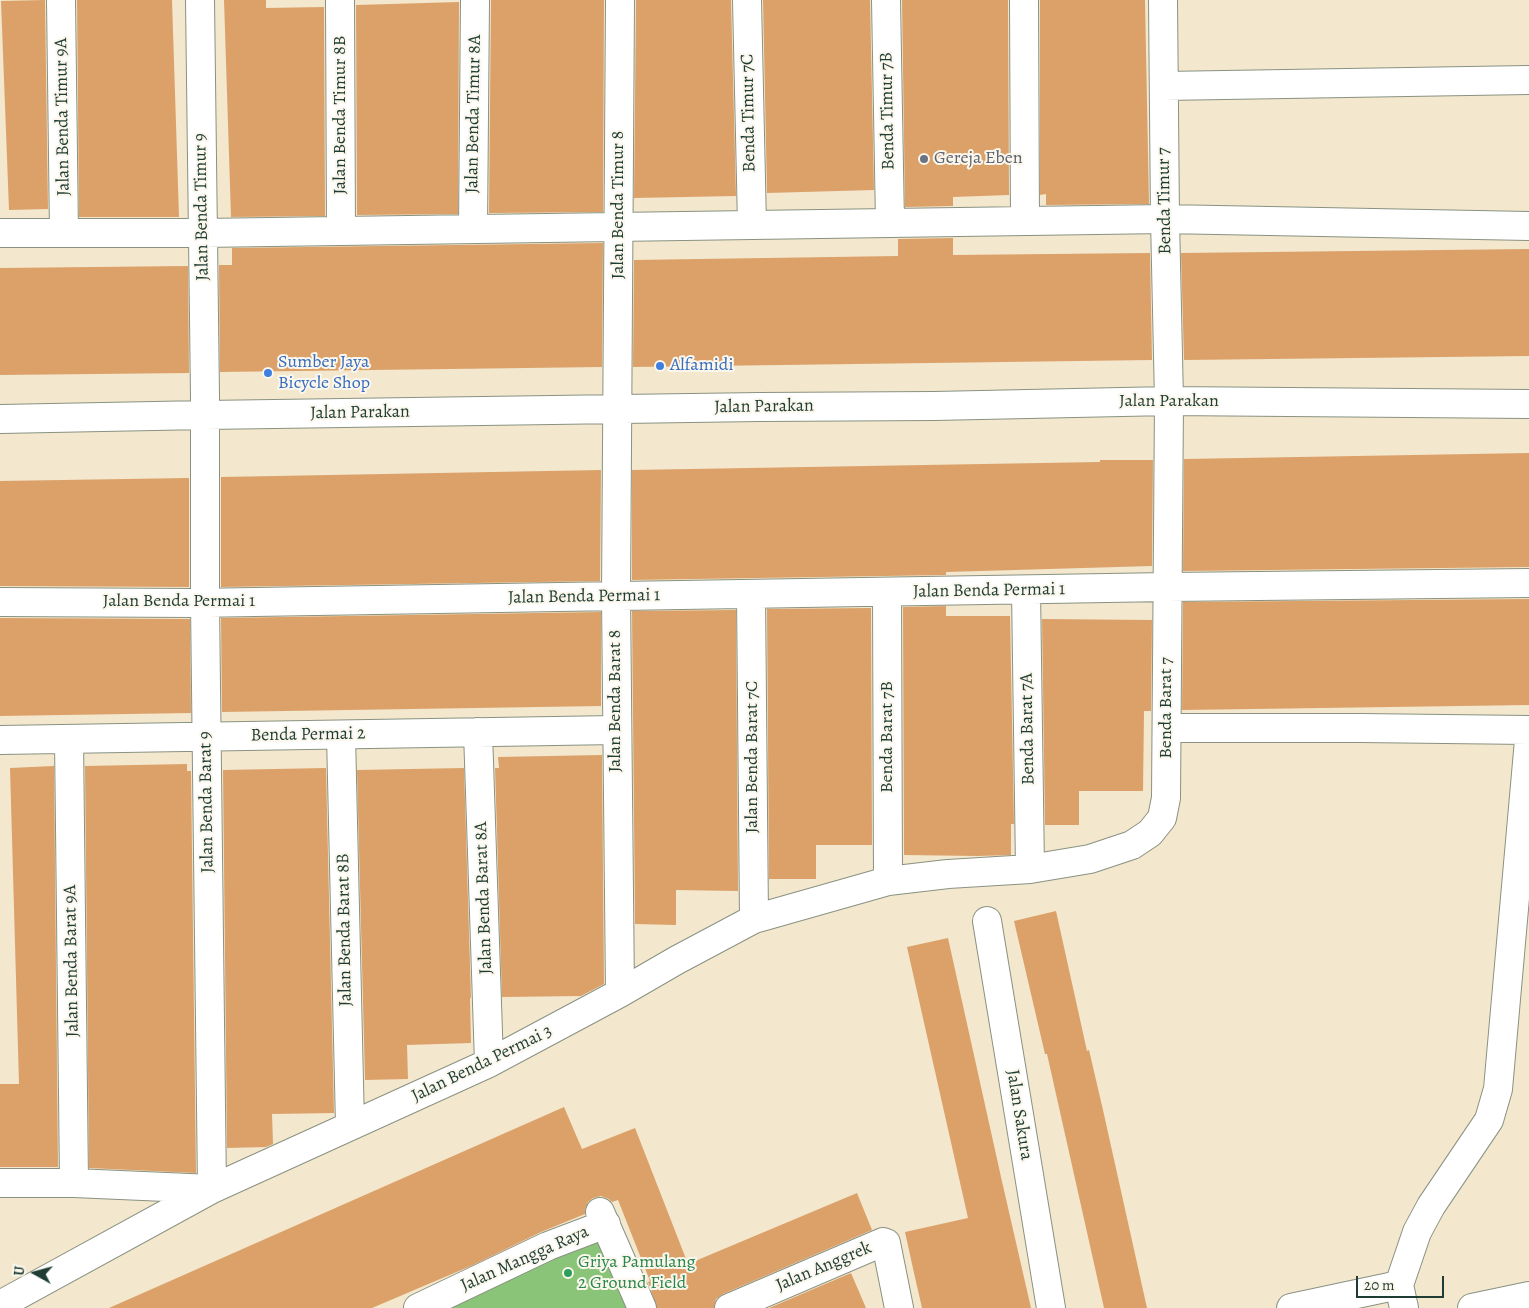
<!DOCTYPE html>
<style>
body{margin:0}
#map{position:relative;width:1529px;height:1308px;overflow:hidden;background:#f3e7ce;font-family:Alegreya,serif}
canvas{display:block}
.north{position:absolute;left:10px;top:1248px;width:50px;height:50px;-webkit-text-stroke:4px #fbf7ec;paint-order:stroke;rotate:277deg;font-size:14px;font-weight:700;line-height:20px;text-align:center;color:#1f3d34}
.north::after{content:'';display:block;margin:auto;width:18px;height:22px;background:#1f3d34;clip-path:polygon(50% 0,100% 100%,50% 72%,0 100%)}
.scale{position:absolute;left:1356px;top:1276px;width:88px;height:22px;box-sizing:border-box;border:2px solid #1f3d34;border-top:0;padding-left:6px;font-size:15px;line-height:18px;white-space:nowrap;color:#1f3d34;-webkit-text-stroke:4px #fbf7ec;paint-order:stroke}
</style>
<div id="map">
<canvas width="1529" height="1308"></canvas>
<div class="north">U</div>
<div class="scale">20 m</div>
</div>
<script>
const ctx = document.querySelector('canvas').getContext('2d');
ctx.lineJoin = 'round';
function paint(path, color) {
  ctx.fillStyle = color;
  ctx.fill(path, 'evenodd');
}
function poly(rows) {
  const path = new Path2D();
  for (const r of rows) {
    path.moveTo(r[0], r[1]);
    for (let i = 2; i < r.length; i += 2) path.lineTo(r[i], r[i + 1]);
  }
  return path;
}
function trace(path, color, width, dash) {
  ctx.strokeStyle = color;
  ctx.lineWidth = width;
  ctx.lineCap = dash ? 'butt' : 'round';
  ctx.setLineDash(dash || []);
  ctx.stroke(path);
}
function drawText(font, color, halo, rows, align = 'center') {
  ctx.font = font + ' Alegreya,serif';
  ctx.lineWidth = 4;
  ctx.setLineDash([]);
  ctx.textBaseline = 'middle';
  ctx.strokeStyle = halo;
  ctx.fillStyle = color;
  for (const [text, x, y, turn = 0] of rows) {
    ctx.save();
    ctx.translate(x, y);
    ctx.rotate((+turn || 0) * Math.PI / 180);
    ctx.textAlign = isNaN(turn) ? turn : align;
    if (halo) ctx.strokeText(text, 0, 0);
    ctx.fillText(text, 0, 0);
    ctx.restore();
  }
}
const green = poly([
 [600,1238,630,1308,444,1308]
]);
const building = poly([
 [45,0,48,209,9,210,1,1],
 [77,0,172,0,179,217,79,217],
 [224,0,266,0,266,8,324,7,325,216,231,217],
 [491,0,604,0,603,212,489,213],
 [636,0,731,0,736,196,634,198],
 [763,0,870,0,874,190,767,193],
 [902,0,1008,0,1009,195,953,197,953,206,905,207],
 [1040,0,1145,0,1149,204,1046,205,1046,194,1040,195],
 [459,2,458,214,357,215,356,5],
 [953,238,953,255,1150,253,1152,360,633,367,634,260,898,256,898,239],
 [603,243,602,367,220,372,219,265,232,265,232,248],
 [1529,249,1529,356,1184,360,1181,253],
 [188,266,189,373,0,375,0,268],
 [1529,453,1529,567,1183,571,1184,459],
 [1100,460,1153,460,1152,566,946,572,946,575,632,580,632,470,1100,462],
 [601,470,600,581,221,587,221,477],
 [188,478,189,478,189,587,0,586,0,481],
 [1529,599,1529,705,1182,710,1183,602],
 [946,606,946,616,1010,616,1014,824,1011,824,1011,855,978,856,904,855,903,607],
 [871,608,872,845,816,845,816,879,769,879,767,609],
 [736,610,738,891,676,890,676,925,635,924,632,611],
 [601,612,601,706,222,712,221,618],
 [0,618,190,619,191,713,0,716],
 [1042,619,1152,620,1151,711,1144,711,1143,791,1079,791,1079,825,1045,825],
 [602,755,604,984,581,996,502,997,495,768,499,768,498,757],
 [187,764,187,771,191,771,196,1173,89,1168,85,766],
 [54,766,58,1167,0,1167,0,1084,19,1084,10,768],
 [326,768,334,1113,272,1114,273,1144,266,1147,227,1148,223,770],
 [464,768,471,998,470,998,471,1043,407,1045,408,1079,365,1080,357,770],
 [1056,911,1087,1051,1089,1050,1103,1110,1147,1308,1104,1308,1047,1054,1045,1054,1014,921],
 [948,938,1001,1177,1031,1308,922,1308,914,1273,905,1232,968,1218,907,947],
 [564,1107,582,1149,635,1128,688,1264,857,1193,872,1230,723,1294,716,1299,714,1308,657,1308,648,1282,650,1281,618,1200,612,1202,609,1199,601,1196,593,1198,588,1202,585,1210,585,1214,541,1232,473,1265,372,1308,109,1308],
 [851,1273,866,1308,769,1308]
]);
const minor = poly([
 [61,0,64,233],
 [340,0,341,230],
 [747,0,752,225],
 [886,0,890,223],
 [1024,0,1025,221],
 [1164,86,1529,80],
 [473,229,475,0],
 [0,233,202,233,1165,219,1529,226],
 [0,419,205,415,760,407,934,406,1169,401,1529,404],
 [1026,590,1030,869],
 [887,592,888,881],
 [751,594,754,919],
 [0,602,194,603,1168,587,1529,583],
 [1167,728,1360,728,1529,730],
 [478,732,489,1063],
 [341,735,350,1126],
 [69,739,74,1183],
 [0,740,616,730],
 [987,921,1051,1308],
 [620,993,616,596,620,0],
 [0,1183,74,1183,212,1189,205,603,205,397,200,0],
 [600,1212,642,1308],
 [0,1305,212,1189,489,1063,620,993,677,960,754,919,888,881,948,874,1030,869,1090,859,1132,845,1150,833,1162,818,1166,798,1169,401,1165,219,1163,0],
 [418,1308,548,1246,606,1224],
 [729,1308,883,1242,886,1243,899,1308],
 [1291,1308,1399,1285],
 [1404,1308,1399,1285,1417,1232,1431,1206,1489,1120,1498,1089,1529,740],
 [1472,1308,1529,1296]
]);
const markers = [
 [924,159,5,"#6b7280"],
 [660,366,5,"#3f7fe0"],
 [268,373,5,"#3f7fe0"],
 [568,1273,5,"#2e9e5b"]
];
const streetNames = [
 ["Benda Timur 7B",888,111,-91],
 ["Benda Timur 7C",749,113,-91],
 ["Jalan Benda Timur 8A",474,114,-89],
 ["Jalan Benda Timur 8B",341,115,-90],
 ["Jalan Benda Timur 9A",63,117,-91],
 ["Benda Timur 7",1165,201,-91],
 ["Jalan Benda Timur 8",619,205,-90],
 ["Jalan Benda Timur 9",202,207,-91],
 ["Jalan Parakan",1169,402],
 ["Jalan Parakan",764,407,-1],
 ["Jalan Parakan",360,413,-1],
 ["Jalan Benda Permai 1",989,591,-1],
 ["Jalan Benda Permai 1",584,597,-1],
 ["Jalan Benda Permai 1",179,602],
 ["Jalan Benda Barat 8",616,701,-90],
 ["Benda Barat 7",1167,708,-90],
 ["Benda Barat 7A",1028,729,-91],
 ["Benda Permai 2",308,735,-1],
 ["Benda Barat 7B",888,737,-90],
 ["Jalan Benda Barat 7C",753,757,-90],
 ["Jalan Benda Barat 9",207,802,-91],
 ["Jalan Benda Barat 8A",484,898,-92],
 ["Jalan Benda Barat 8B",345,930,-91],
 ["Jalan Benda Barat 9A",72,961,-91],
 ["Jalan Benda Permai 3",482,1064,-26],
 ["Jalan Sakura",1019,1115,81],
 ["Jalan Mangga Raya",525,1259,-24],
 ["Jalan Anggrek",824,1267,-23]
];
const worshipNames = [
 ["Gereja Eben",934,159]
];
const shopNames = [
 ["Sumber Jaya",278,363],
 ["Bicycle Shop",278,384],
 ["Alfamidi",670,366]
];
const leisureNames = [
 ["Griya Pamulang",578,1263],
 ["2 Ground Field",578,1284]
];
paint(green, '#8ac478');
paint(building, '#dba169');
trace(minor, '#899281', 30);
trace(minor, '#fff', 28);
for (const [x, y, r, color] of markers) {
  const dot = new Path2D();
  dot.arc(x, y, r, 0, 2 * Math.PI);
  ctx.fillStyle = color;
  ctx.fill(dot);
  trace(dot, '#fbf7ec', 2);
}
drawText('18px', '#1f3d34', '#fbf7ec', streetNames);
drawText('18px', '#5b616d', '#fbf7ec', worshipNames, 'left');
drawText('18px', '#366cbe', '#fbf7ec', shopNames, 'left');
drawText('18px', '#27864d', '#fbf7ec', leisureNames, 'left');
</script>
